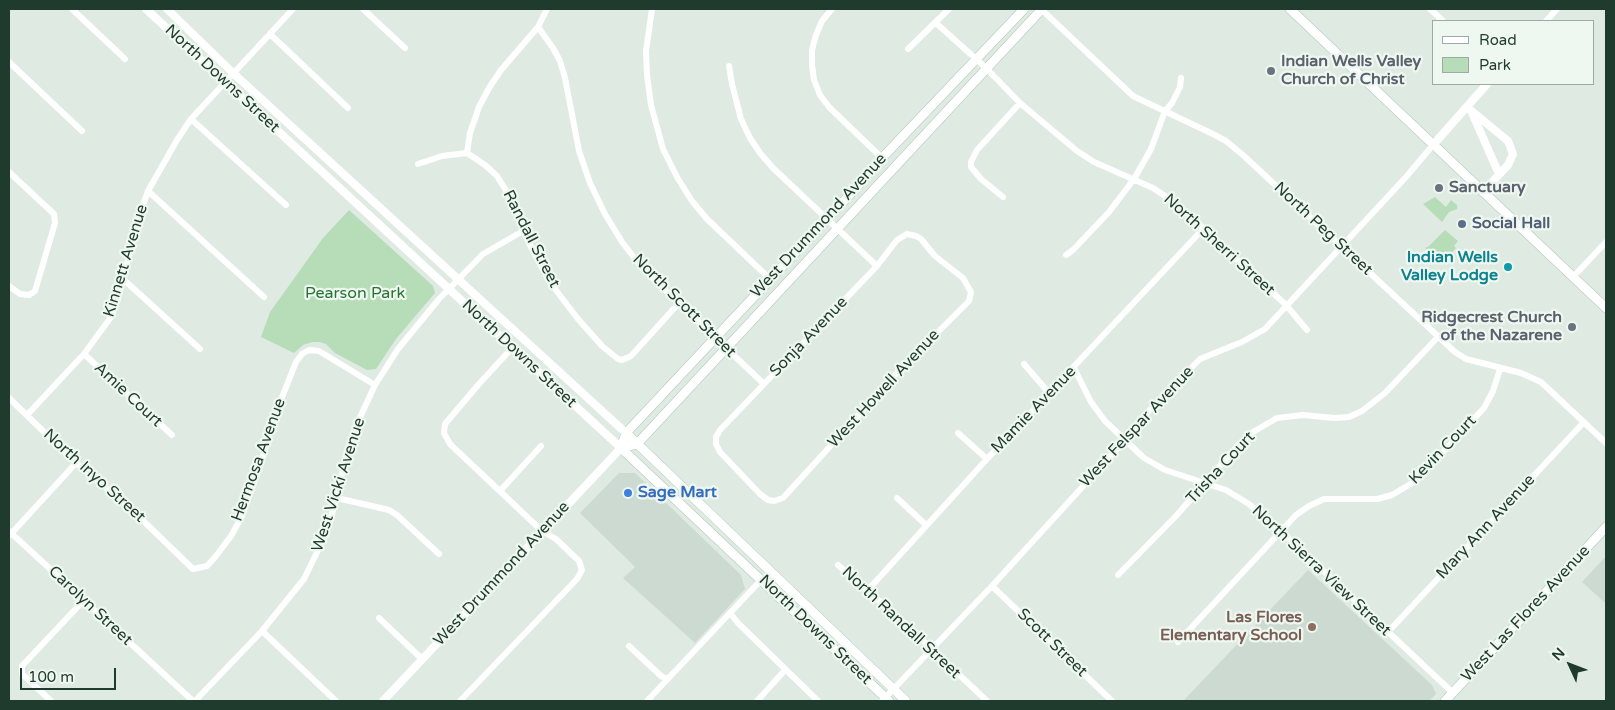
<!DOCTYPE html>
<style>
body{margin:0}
#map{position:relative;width:1615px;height:710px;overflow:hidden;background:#dfebe2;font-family:"Varela Round",sans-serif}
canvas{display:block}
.frame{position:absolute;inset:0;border:10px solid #1f3b2d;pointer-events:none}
.legend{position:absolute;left:1432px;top:20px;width:162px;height:65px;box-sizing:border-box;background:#eff7f1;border:1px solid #9caca3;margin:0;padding:6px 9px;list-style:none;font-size:15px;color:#1f3b2d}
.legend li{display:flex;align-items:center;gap:10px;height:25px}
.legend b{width:25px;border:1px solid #9caca3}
.north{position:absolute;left:1545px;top:640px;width:50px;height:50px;-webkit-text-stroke:4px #eff7f1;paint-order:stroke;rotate:313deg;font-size:14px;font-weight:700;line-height:20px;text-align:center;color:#1f3b2d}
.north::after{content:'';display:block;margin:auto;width:18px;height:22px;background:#1f3b2d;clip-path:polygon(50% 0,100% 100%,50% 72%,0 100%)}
.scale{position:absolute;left:20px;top:668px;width:96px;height:22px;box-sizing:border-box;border:2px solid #1f3b2d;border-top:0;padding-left:6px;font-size:15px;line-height:18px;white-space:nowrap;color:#1f3b2d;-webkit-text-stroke:4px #eff7f1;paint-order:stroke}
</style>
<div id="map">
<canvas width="1615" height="710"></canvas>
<div class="frame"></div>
<ul class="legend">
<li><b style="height:6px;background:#fff"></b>Road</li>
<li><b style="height:14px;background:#b6ddb8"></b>Park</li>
</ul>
<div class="north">N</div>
<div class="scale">100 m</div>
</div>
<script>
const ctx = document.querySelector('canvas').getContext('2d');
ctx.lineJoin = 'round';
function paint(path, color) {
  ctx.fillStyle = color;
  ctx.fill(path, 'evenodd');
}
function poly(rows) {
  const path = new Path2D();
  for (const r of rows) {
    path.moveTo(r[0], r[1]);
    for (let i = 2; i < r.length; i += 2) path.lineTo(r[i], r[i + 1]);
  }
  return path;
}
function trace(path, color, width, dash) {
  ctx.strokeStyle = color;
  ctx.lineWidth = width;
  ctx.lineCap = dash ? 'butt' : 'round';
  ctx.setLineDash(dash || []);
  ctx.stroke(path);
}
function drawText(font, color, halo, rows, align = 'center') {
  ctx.font = font + ' "Varela Round",sans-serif';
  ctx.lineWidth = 4.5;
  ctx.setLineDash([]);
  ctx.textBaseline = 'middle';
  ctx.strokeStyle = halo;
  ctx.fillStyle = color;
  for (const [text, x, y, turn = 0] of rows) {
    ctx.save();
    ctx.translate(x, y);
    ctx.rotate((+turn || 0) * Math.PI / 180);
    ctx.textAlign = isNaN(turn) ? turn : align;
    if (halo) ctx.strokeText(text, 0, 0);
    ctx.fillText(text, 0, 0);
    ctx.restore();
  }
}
const built = poly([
 [619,473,635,473,741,575,745,589,695,643,623,578,635,567,580,513],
 [1606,556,1606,604,1582,582],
 [1308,570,1432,685,1436,694,1429,701,1183,701]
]);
const green = poly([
 [1435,197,1446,207,1451,200,1457,205,1457,209,1449,212,1442,222,1423,204],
 [349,210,433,286,435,293,396,339,376,369,367,370,335,353,326,344,320,342,312,342,303,345,294,353,261,337,270,312,323,238],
 [1445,230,1458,241,1454,246,1456,248,1441,264,1425,248,1427,247,1428,247]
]);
const minor = poly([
 [72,9,125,59],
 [363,9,405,48],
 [652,9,646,51,647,75,651,105,663,149,677,177,692,201,707,219,770,279],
 [832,9,822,21,816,35,812,50,812,65,814,80,820,95,829,107,882,158],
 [1041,9,1133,96,1215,135,1226,141,1244,156,1455,352,1466,359,1521,373,1541,382,1606,443],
 [1430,9,1443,21],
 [1546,21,1557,9],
 [936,23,987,69,1020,103,1077,151,1094,162,1153,188,1171,200,1187,213,1286,305,1307,330],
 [538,27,553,48,560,61,565,78,579,151,590,183,605,214,622,242,643,269,764,384],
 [270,34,348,108],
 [908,49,949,9],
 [9,62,82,131],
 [729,66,732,84,741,119,750,138,760,153,773,168,877,266],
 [191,119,286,205],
 [467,153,470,133,479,107,489,88,501,70,538,27,547,9],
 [418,164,442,156,467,153,485,165,497,176,507,192,528,241,549,281,578,319,602,346,618,359,622,360,631,356,678,304],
 [9,172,54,214,55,223,35,291,29,295,20,294,9,286],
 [148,191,264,297],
 [1003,197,981,179,971,167,971,162,977,150,1020,103],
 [907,234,916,236,921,239,935,256,963,278,971,292,969,301,897,373,783,498,774,501,768,500,760,494,720,452,716,444,716,437,720,430,877,266,897,240,907,234],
 [1066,255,1073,250,1109,212,1134,179,1151,149,1165,111,1172,103,1180,87,1181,78],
 [1573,277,1606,242],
 [123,279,200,349],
 [84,354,172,435],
 [1024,364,1049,393],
 [1074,368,1091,402,1105,421,1144,458,1165,470,1226,490,1249,504,1281,531,1453,693],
 [9,398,76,463,128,506,193,569,207,566,216,556,231,536,242,516,261,463,277,410,296,362,302,354,309,350,319,351,375,385],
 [27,415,84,354,111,317,118,299,139,216,148,191,177,140,191,119,293,9],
 [958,433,987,459],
 [500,491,541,446],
 [337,498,389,510,397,515,439,554],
 [897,498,926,525],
 [9,531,193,701],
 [10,535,76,463],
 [838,565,900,619,987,701],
 [1118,575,1176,516,1238,445,1253,432,1277,418,1303,415,1334,418,1349,417,1362,411,1385,393,1438,337],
 [992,586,1112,701],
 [867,591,987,459,1203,229],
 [730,613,738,623,818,701],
 [379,618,422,659],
 [262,631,336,701],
 [1388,632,1584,422],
 [1178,642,1296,515,1309,506,1324,499,1377,499,1392,495,1417,480,1484,408,1493,391,1500,369],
 [629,646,661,676,667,679],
 [51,701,22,674,22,666,84,600],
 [195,701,262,631,304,579,324,538,337,498,346,454,356,426,375,385,398,349,439,299,483,254,523,231],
 [460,701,577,579,582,570,579,561,556,539,542,531,450,444,444,433,445,424,478,385,512,348],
 [647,701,762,579],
 [757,701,785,670],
 [882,701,992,586,1117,449,1140,420,1200,359,1242,342,1265,329,1406,177,1433,145]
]);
const tertiary = poly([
 [146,9,621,448,383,701],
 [167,9,233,73,626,433],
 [1468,108,1508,141,1513,154,1508,165,1483,192],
 [1472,113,1499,174],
 [1433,145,1487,84]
]);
const secondary = poly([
 [1290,9,1606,308],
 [626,433,906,701],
 [621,448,637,444,1042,9],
 [621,448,626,433,855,189,882,158,1024,9],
 [621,448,889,701],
 [1445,701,1606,527]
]);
const markers = [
 [1271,71,5,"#6b7280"],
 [1439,188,5,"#6b7280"],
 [1462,224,5,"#5c6f8a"],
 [1508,267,5,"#0f9aa8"],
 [1572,327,5,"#6b7280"],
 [628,493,5,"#3f7fe0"],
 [1312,627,5,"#8d6e63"]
];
const worshipNames = [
 ["Indian Wells Valley",1281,62],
 ["Church of Christ",1281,80],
 ["Sanctuary",1449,188],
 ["Ridgecrest Church",1562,318,"right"],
 ["of the Nazarene",1562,336,"right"]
];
const streetNames = [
 ["North Downs Street",222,79,43],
 ["West Drummond Avenue",819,226,-47],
 ["North Peg Street",1323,229,43],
 ["Randall Street",531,239,63],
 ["North Sherri Street",1219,245,42],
 ["Kinnett Avenue",126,261,-73],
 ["North Scott Street",684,306,45],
 ["Sonja Avenue",809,337,-46],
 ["North Downs Street",519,354,43],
 ["West Howell Avenue",884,389,-47],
 ["Amie Court",128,395,43],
 ["Mamie Avenue",1034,410,-46],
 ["West Felspar Avenue",1137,427,-47],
 ["Kevin Court",1443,450,-46],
 ["Hermosa Avenue",259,460,-70],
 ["Trisha Court",1221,468,-47],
 ["North Inyo Street",94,476,42],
 ["West Vicki Avenue",339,485,-72],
 ["Mary Ann Avenue",1486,527,-47],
 ["North Sierra View Street",1321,571,43],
 ["West Drummond Avenue",502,574,-47],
 ["Carolyn Street",90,606,43],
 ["West Las Flores Avenue",1526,614,-47],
 ["North Randall Street",901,623,43],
 ["North Downs Street",815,630,44],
 ["Scott Street",1052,643,44]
];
const serviceNames = [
 ["Social Hall",1472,224]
];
const cultureNames = [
 ["Indian Wells",1498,258],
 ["Valley Lodge",1498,276]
];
const parkNames = [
 ["Pearson Park",355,294]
];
const shopNames = [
 ["Sage Mart",638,493]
];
const educationNames = [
 ["Las Flores",1302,618],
 ["Elementary School",1302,636]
];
paint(built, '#cddad1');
paint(green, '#b6ddb8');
trace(secondary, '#b1cbbb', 10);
trace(minor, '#fff', 6);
trace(tertiary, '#fff', 8);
trace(secondary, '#fff', 9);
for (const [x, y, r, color] of markers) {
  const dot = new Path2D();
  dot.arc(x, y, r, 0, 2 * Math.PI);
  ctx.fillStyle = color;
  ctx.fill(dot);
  trace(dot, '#eff7f1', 2);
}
drawText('bold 16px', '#5b616d', '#eff7f1', worshipNames, 'left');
drawText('16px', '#1f3b2d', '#eff7f1', streetNames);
drawText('bold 16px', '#4e5e75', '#eff7f1', serviceNames, 'left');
drawText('bold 16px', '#0d838f', '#eff7f1', cultureNames, 'right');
drawText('16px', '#287333', '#eff7f1', parkNames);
drawText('bold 16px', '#366cbe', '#eff7f1', shopNames, 'left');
drawText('bold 16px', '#785e54', '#eff7f1', educationNames, 'right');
</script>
